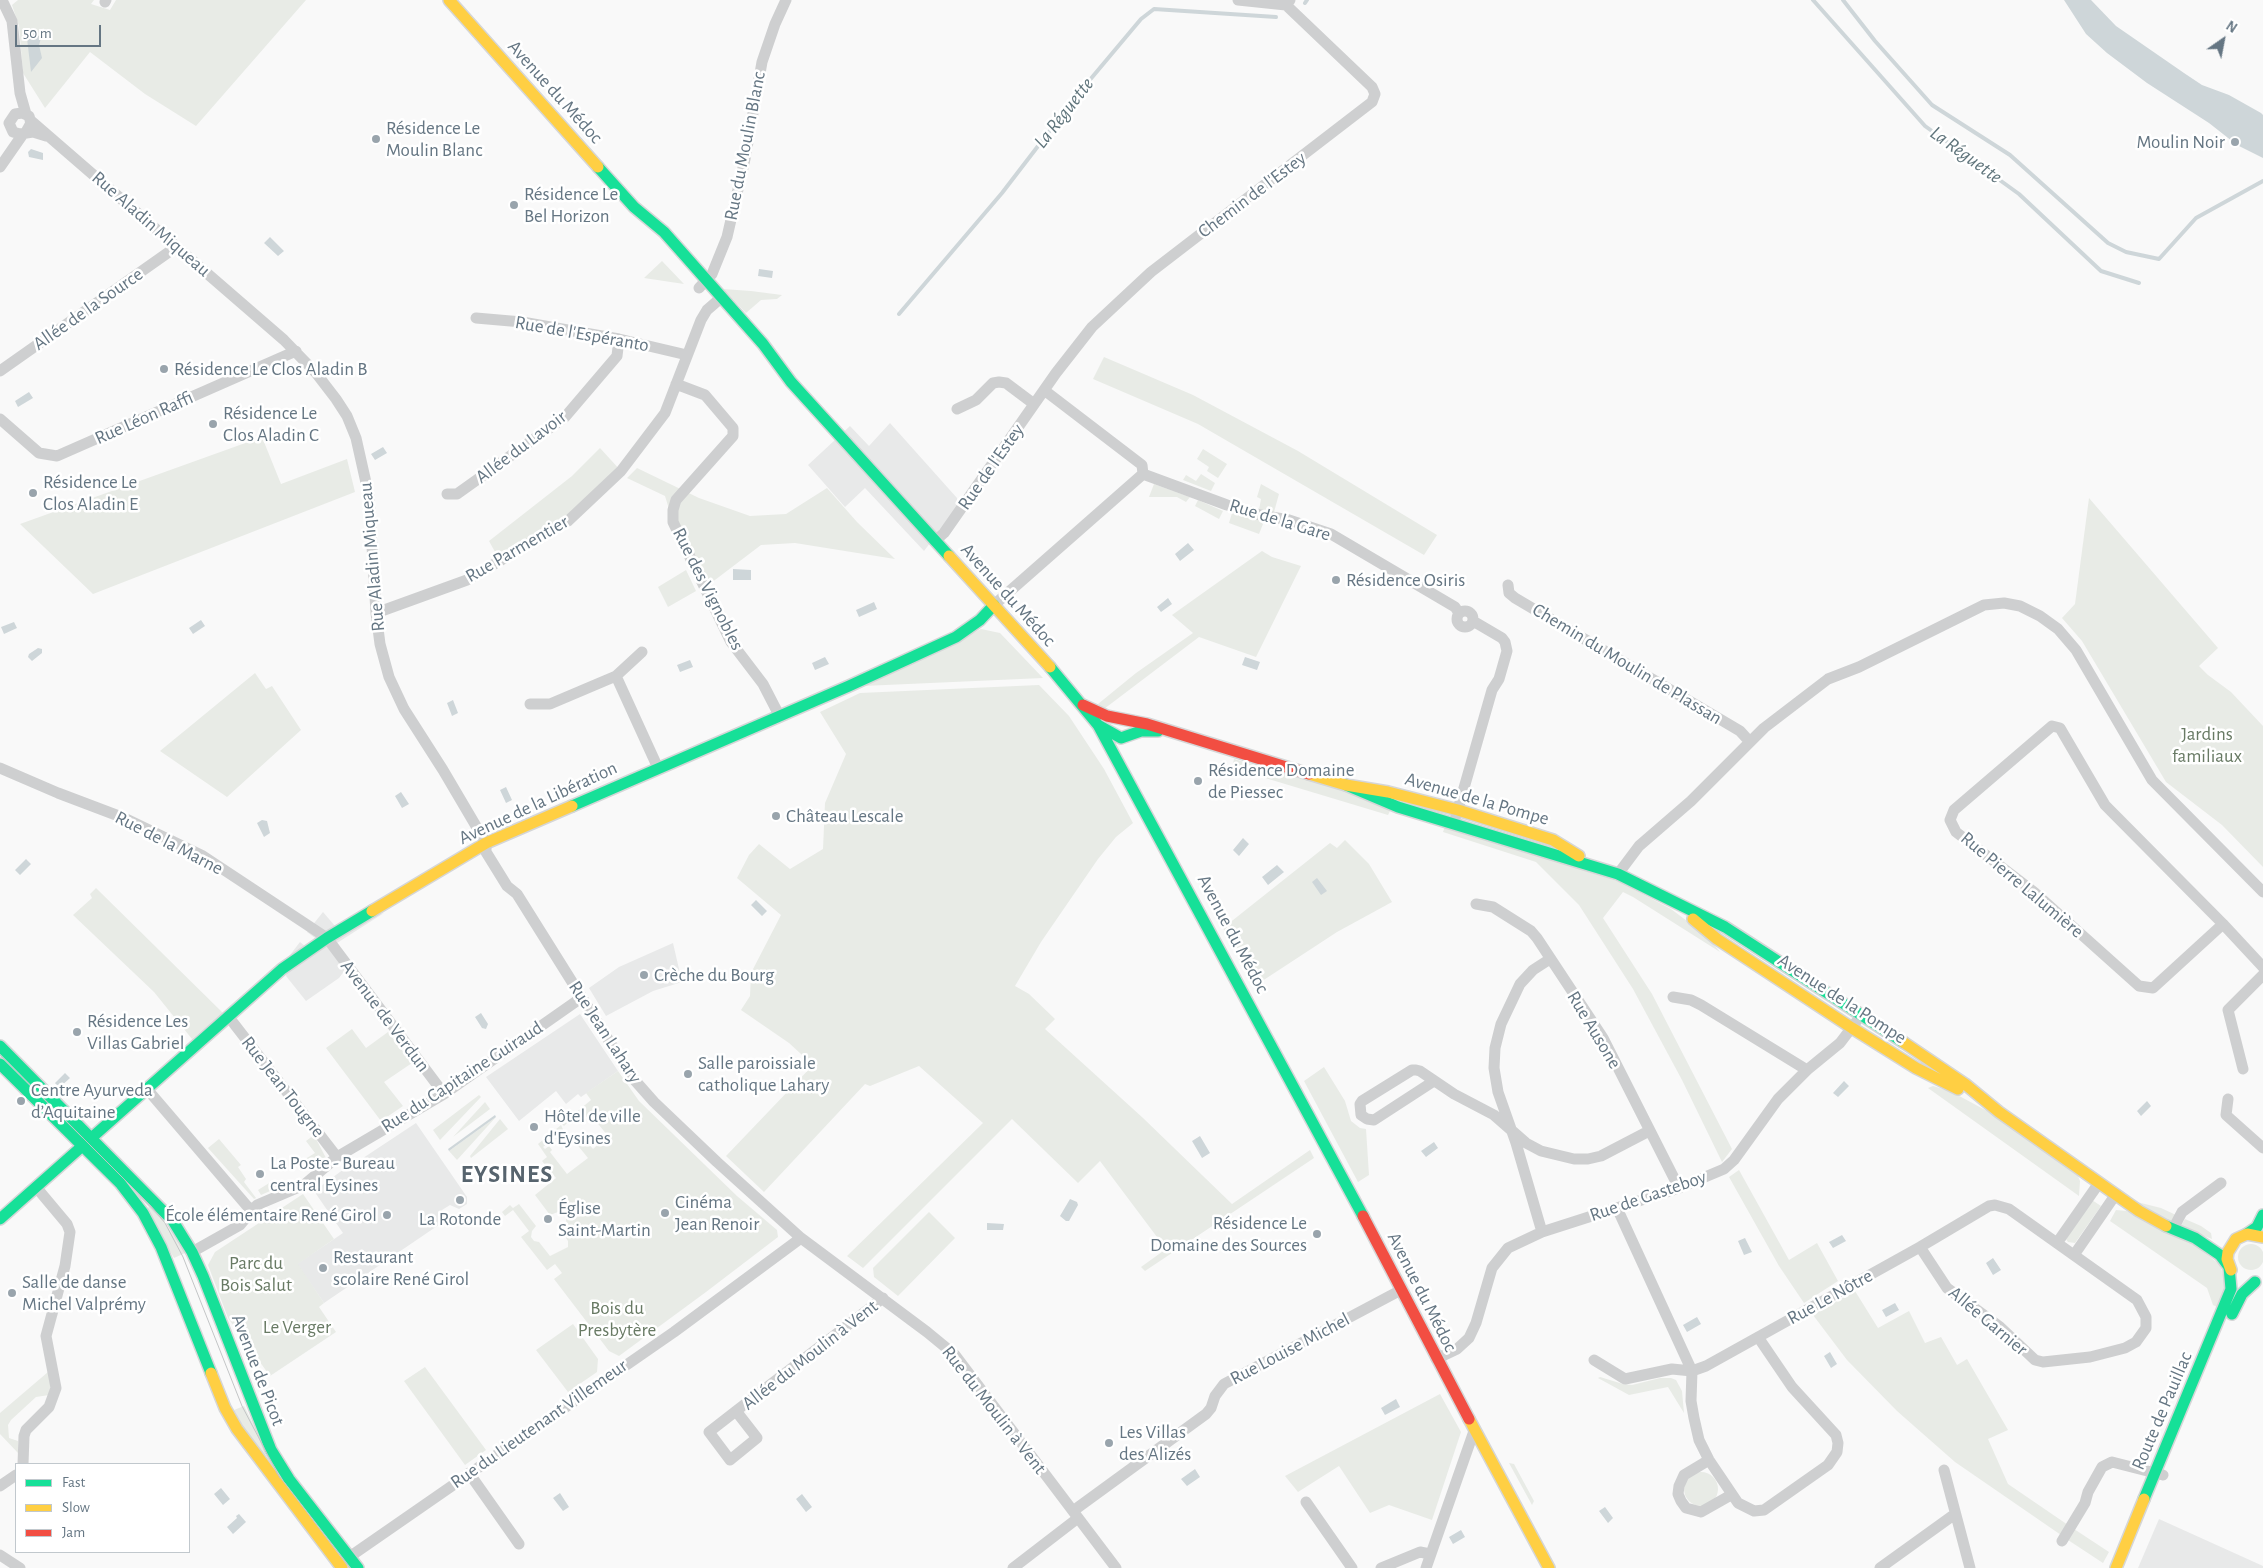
<!DOCTYPE html>
<meta charset="utf-8">
<style>
body{margin:0}
#map{position:relative;width:2263px;height:1568px;overflow:hidden;background:#f9f9f9;font-family:"Alegreya Sans",sans-serif}
canvas{display:block}
.legend{position:absolute;left:15px;top:1463px;width:175px;height:90px;box-sizing:border-box;background:#fff;border:1px solid #c1c8cd;margin:0;padding:6px 9px;list-style:none;font-size:15px;color:#657683}
.legend li{display:flex;align-items:center;gap:10px;height:25px}
.legend b{width:25px;border:1px solid #c1c8cd}
.north{position:absolute;left:2198px;top:15px;width:50px;height:50px;-webkit-text-stroke:4px #fff;paint-order:stroke;rotate:33deg;font-size:14px;font-weight:700;line-height:20px;text-align:center;color:#657683}
.north::after{content:'';display:block;margin:auto;width:18px;height:22px;background:#657683;clip-path:polygon(50% 0,100% 100%,50% 72%,0 100%)}
.scale{position:absolute;left:15px;top:25px;width:86px;height:22px;box-sizing:border-box;border:2px solid #657683;border-top:0;padding-left:6px;font-size:15px;line-height:18px;white-space:nowrap;color:#657683;-webkit-text-stroke:4px #fff;paint-order:stroke}
</style>
<div id="map">
<canvas width="2263" height="1568"></canvas>
<ul class="legend">
<li><b style="height:6px;background:#16e098"></b>Fast</li>
<li><b style="height:6px;background:#ffcf43"></b>Slow</li>
<li><b style="height:6px;background:#f24e42"></b>Jam</li>
</ul>
<div class="north">N</div>
<div class="scale">50 m</div>
</div>
<script>
const ctx = document.querySelector('canvas').getContext('2d');
ctx.lineJoin = 'round';
function paint(path, color) {
  ctx.fillStyle = color;
  ctx.fill(path, 'evenodd');
}
function poly(rows) {
  const path = new Path2D();
  for (const r of rows) {
    if (r.length === 3) {
      path.moveTo(r[0] + r[2], r[1]);
      path.arc(r[0], r[1], r[2], 0, 2 * Math.PI);
      continue;
    }
    path.moveTo(r[0], r[1]);
    for (let i = 2; i < r.length; i += 2) path.lineTo(r[i], r[i + 1]);
  }
  return path;
}
function trace(path, color, width, dash) {
  ctx.strokeStyle = color;
  ctx.lineWidth = width;
  ctx.lineCap = dash ? 'butt' : 'round';
  ctx.setLineDash(dash || []);
  ctx.stroke(path);
}
function drawText(font, color, halo, rows, align = 'center') {
  ctx.font = font + ' "Alegreya Sans",sans-serif';
  ctx.lineWidth = 5;
  ctx.setLineDash([]);
  ctx.textBaseline = 'middle';
  ctx.strokeStyle = halo;
  ctx.fillStyle = color;
  for (const [text, x, y, turn = 0] of rows) {
    ctx.save();
    ctx.translate(x, y);
    ctx.rotate((+turn || 0) * Math.PI / 180);
    ctx.textAlign = isNaN(turn) ? turn : align;
    if (halo) ctx.strokeText(text, 0, 0);
    ctx.fillText(text, 0, 0);
    ctx.restore();
  }
}
const built = poly([
 [890,423,957,498,958,506,924,551,865,488,845,507,808,465,850,426,869,446],
 [323,912,335,926,384,913,337,943,351,962,339,978,306,1001,286,976,290,955,300,942,306,947,315,938,307,932],
 [673,943,682,982,653,991,606,1016,589,988,619,967],
 [580,1014,618,1071,581,1097,578,1094,566,1104,556,1091,519,1121,486,1077],
 [416,1123,467,1197,467,1204,459,1209,450,1205,442,1210,446,1220,324,1303,297,1264,343,1233,314,1191,355,1161,357,1162],
 [2159,1519,2263,1566,2263,1568,2138,1568]
]);
const green = poly([
 [18,0,94,0,91,4,110,10,116,0,306,0,196,126,145,94,90,52,45,108,23,73,19,26,12,5],
 [662,261,684,284,644,278],
 [723,289,751,291,782,295,777,299,761,300,746,313],
 [1104,357,1193,395,1298,451,1437,535,1424,555,1198,424,1093,379],
 [262,437,281,484,347,459,355,492,93,594,20,524],
 [600,448,621,471,568,521,500,561,489,541,572,476],
 [1203,449,1227,464,1218,478,1207,471,1209,467,1197,459],
 [637,468,699,498,750,516,786,514,827,488,857,522,895,559,795,543,761,545,711,583,673,522,665,496,627,478],
 [1201,474,1215,483,1211,491,1183,480,1186,475,1196,481],
 [1154,484,1190,497,1186,502,1177,497,1149,497],
 [1261,484,1279,494,1274,512,1259,510,1261,499,1257,497],
 [2089,498,2218,648,2199,666,2208,675,2231,692,2263,726,2263,867,2222,825,2166,782,2082,641,2062,618,2075,604],
 [1198,500,1223,511,1219,519,1195,506],
 [1232,513,1260,519,1263,524,1259,534,1229,523],
 [1262,551,1272,557,1301,566,1256,657,1199,637,1104,709,1098,704,1136,673,1193,633,1172,615],
 [686,570,696,591,668,607,658,587],
 [981,629,1000,633,1043,678,863,686],
 [255,673,266,689,272,686,301,730,227,797,160,751],
 [1039,685,1069,716,1104,769,1133,823,1116,837,1098,859,1041,942,1015,986,1029,994,1055,1019,1045,1029,1143,1118,1232,1204,1310,1150,1314,1158,1145,1271,1141,1267,1166,1249,1100,1161,1078,1183,1012,1119,863,1268,847,1256,983,1123,919,1066,870,1086,865,1084,764,1192,726,1156,813,1065,789,1043,741,1010,750,996,751,973,781,915,737,878,749,855,759,844,790,869,823,849,825,803,846,754,820,712,860,693],
 [1234,759,1356,794,1391,809,1388,815,1232,768],
 [1445,826,1620,882,1671,909,1707,936,1720,952,1633,897,1623,892,1603,918,1652,994,1732,1149,1722,1162,1682,1080,1633,989,1579,905,1536,862,1443,832],
 [1345,840,1369,864,1392,902,1337,932,1253,987,1223,928,1330,843,1337,848],
 [96,888,223,1013,192,1039,154,992,73,915,92,898,90,894],
 [352,1029,366,1048,388,1032,412,1063,384,1082,403,1106,381,1121,326,1048],
 [1324,1067,1345,1101,1351,1121,1360,1128,1366,1129,1369,1175,1358,1182,1304,1081],
 [618,1071,639,1101,737,1196,777,1230,778,1237,706,1292,619,1356,609,1351,554,1279,562,1273,555,1264,547,1270,521,1237,529,1231,513,1210,505,1216,502,1212,510,1205,513,1208,519,1204,536,1226,532,1231,531,1237,534,1241,539,1242,550,1256,568,1247,568,1241,564,1235,571,1229,566,1221,566,1216,563,1213,558,1212,550,1215,535,1195,556,1178,542,1161,547,1157,538,1144,561,1125,565,1134,562,1131,556,1135,559,1139,557,1140,554,1136,546,1142,547,1144,543,1147,545,1149,549,1146,552,1150,550,1152,567,1174,588,1158,575,1142,582,1136,593,1149,608,1136,590,1114,581,1121,578,1118,572,1124,569,1121,564,1126,562,1124,591,1100,586,1093],
 [1933,1086,1950,1091,1989,1112,2078,1176,2080,1181,2079,1196,1928,1088],
 [479,1095,481,1097,440,1140,433,1130],
 [485,1102,490,1109,453,1137],
 [496,1117,457,1160,449,1151],
 [500,1119,508,1129,471,1158,470,1156],
 [314,1135,326,1158,321,1162,315,1158,307,1165,302,1161,315,1153,306,1141],
 [219,1139,241,1165,238,1167,246,1179,244,1182,256,1198,254,1199,208,1148],
 [1739,1170,1789,1260,1817,1243,1838,1281,1804,1303,1779,1266,1729,1177],
 [274,1180,279,1187,261,1195,258,1190],
 [303,1194,334,1239,298,1264,324,1303,319,1307,336,1332,270,1376,228,1318,208,1265,215,1252],
 [2092,1200,2101,1206,2075,1243,2068,1242,2066,1239],
 [2137,1202,2161,1208,2176,1215,2170,1223],
 [153,1204,185,1253,174,1258,145,1210],
 [2116,1210,2127,1211,2198,1247,2220,1265,2226,1283,2221,1309,2213,1305,2207,1288,2110,1221],
 [929,1212,955,1238,898,1296,874,1277,873,1268],
 [2185,1219,2201,1226,2211,1233,2212,1239,2180,1227],
 [2251,1257,13],
 [1855,1291,1878,1328,1909,1311,1925,1343,1941,1337,1957,1365,1967,1359,2008,1430,1988,1439,2008,1484,2068,1525,2061,1535,1955,1462,1897,1411,1847,1360,1813,1315],
 [573,1324,598,1359,597,1372,568,1392,536,1350],
 [425,1367,486,1450,465,1465,404,1381],
 [48,1372,51,1384,49,1395,36,1397,11,1420,8,1425,9,1438,18,1441,18,1453,0,1434,0,1413],
 [1600,1377,1623,1384,1632,1385,1660,1378,1671,1378,1676,1380,1682,1391,1684,1413,1668,1387,1629,1395,1598,1378],
 [1440,1394,1461,1432,1432,1520,1389,1505,1370,1513,1339,1466,1298,1492,1285,1476],
 [244,1406,268,1452,260,1457,234,1410],
 [1509,1463,1514,1464,1534,1501,1532,1505],
 [1701,1489,17],
 [2074,1529,2109,1552,2103,1563,2068,1540]
]);
const water = poly([
 [2064,0,2091,0,2116,26,2184,73,2202,85,2229,95,2261,113,2263,115,2263,158,2237,145,2209,123,2147,83,2107,53,2086,34],
 [29,28,41,38,39,45,42,58,31,72,26,30],
 [31,149,43,153,43,160,29,157,28,152],
 [270,237,284,251,278,256,264,243],
 [759,269,773,271,772,278,758,276],
 [29,392,33,398,18,407,15,401],
 [383,447,387,453,375,460,371,454],
 [1188,543,1194,550,1180,561,1175,554],
 [733,569,751,570,751,580,733,580],
 [1168,598,1172,604,1161,612,1157,607],
 [874,602,877,609,859,617,856,610],
 [201,620,205,626,193,634,189,628],
 [14,622,17,628,4,634,1,627],
 [38,648,42,649,42,653,32,661,28,657,29,654],
 [825,657,829,664,815,670,812,663],
 [1245,657,1260,662,1257,670,1242,665],
 [690,660,693,667,680,672,677,665],
 [453,700,458,713,452,716,447,703],
 [506,787,512,800,506,803,500,790],
 [401,792,409,804,402,808,395,796],
 [262,820,267,821,270,833,264,837,257,823],
 [1243,838,1249,844,1239,856,1233,850],
 [26,859,31,864,20,875,15,870],
 [1277,865,1284,872,1268,885,1262,877],
 [1317,878,1327,891,1321,895,1312,882],
 [756,900,767,911,762,916,751,905],
 [481,1013,488,1024,486,1029,482,1028,475,1017],
 [65,1073,70,1078,59,1088,55,1083],
 [1844,1081,1849,1086,1838,1097,1833,1093],
 [2147,1101,2151,1106,2141,1116,2137,1111],
 [495,1115,496,1117,449,1151,448,1149],
 [1200,1136,1210,1153,1202,1158,1192,1141],
 [1434,1142,1438,1148,1426,1157,1421,1151],
 [1070,1199,1077,1202,1078,1205,1069,1221,1066,1221,1060,1216],
 [987,1223,1004,1224,1003,1230,987,1230],
 [1842,1235,1846,1241,1833,1248,1829,1242],
 [1745,1238,1752,1252,1744,1255,1738,1241],
 [1993,1258,2001,1270,1993,1275,1986,1263],
 [1895,1303,1899,1310,1886,1317,1882,1310],
 [1697,1317,1701,1324,1687,1332,1683,1325],
 [1830,1352,1837,1364,1831,1368,1824,1356],
 [1396,1399,1400,1407,1385,1415,1381,1408],
 [1195,1469,1200,1477,1187,1486,1181,1479],
 [221,1488,230,1499,223,1505,214,1494],
 [560,1493,569,1507,563,1511,553,1498],
 [802,1494,812,1507,806,1512,796,1499],
 [1605,1507,1613,1518,1608,1523,1599,1511],
 [239,1514,246,1522,233,1534,227,1527,237,1518,236,1516],
 [1461,1530,1465,1537,1453,1544,1449,1537]
]);
const stream = poly([
 [1813,0,1925,126,2019,194,2101,271,2139,283],
 [1843,0,1875,41,1932,105,2010,155,2108,243,2126,252,2159,259,2196,218,2263,181],
 [1305,3,1307,0],
 [899,314,1002,193,1078,94,1141,19,1154,9,1276,17]
]);
const street = poly([
 [2,0,12,21,20,93,26,114],
 [1238,0,1286,5,1290,0],
 [105,2,106,0],
 [30,120,284,340,316,373,336,399,347,416,356,438,369,496,376,613,380,644,389,677,404,709,443,770,486,843,486,852,507,886,517,894,631,1076,654,1102,717,1162,801,1238,927,1332,955,1355,1116,1568],
 [26,132,31,123,29,116,22,113,15,114,9,123,13,132,20,134,33,132,46,136],
 [0,167,23,134],
 [699,288,712,274,727,237,745,159,762,62,775,24,786,0],
 [476,318,522,322,619,339,687,355],
 [0,371,176,247],
 [676,384,705,395,733,428,733,436,676,500,673,510,673,522,731,642,763,684,779,715],
 [1044,390,1142,465,1143,474],
 [957,409,976,400,993,383,999,382,1006,383,1034,404],
 [0,419,39,453,57,456,296,351],
 [447,494,457,494,565,417,617,356,619,339],
 [935,541,944,533,1056,373,1092,327,1151,272,1372,102,1375,94,1372,87,1286,5],
 [1508,585,1509,593,1515,598,1740,731,1750,742],
 [994,605,1143,474,1227,505,1260,515,1289,520,1331,534,1455,607,1459,613],
 [1465,619,8],
 [376,613,467,580,568,521,621,471,665,413,701,320,707,310,722,297],
 [616,676,642,652],
 [530,704,550,704,616,676,658,768],
 [0,768,58,793,124,818,203,856,327,938,444,1094],
 [1456,816,1492,690,1499,679,1507,651,1505,642,1502,638,1473,621],
 [1618,874,1639,846,1691,801,1764,728,1828,679,1859,667,1984,605,2004,603,2020,606,2040,616,2058,629,2076,650,2152,780,2263,892],
 [1476,904,1493,907,1531,931,1537,938,1603,1038,1679,1188],
 [2223,924,2153,988,2139,986,2034,892,1956,832,1950,820,1954,810,2052,726,2060,728,2105,805,2223,924,2263,967],
 [1673,997,1691,1000,1701,1005,1807,1070],
 [228,1016,337,1157],
 [2243,1069,2228,1010,2263,975],
 [1434,1081,1374,1120,1367,1119,1361,1115,1360,1104,1362,1101,1412,1070,1416,1070,1420,1071,1454,1094,1494,1115,1526,1143,1541,1151,1574,1159,1588,1159,1601,1156,1649,1131],
 [147,1089,247,1206,253,1210],
 [2228,1099,2226,1115,2263,1148],
 [1617,1208,1692,1371,1706,1366,1920,1247,1989,1206,1995,1205,2009,1209,2137,1300,2146,1317,2146,1328,2136,1342,2125,1348,2090,1357,2043,1362,2035,1360,2000,1327,1947,1288,1920,1247],
 [2173,1229,2182,1212,2221,1183],
 [1542,1232,1516,1143,1498,1092,1494,1068,1495,1048,1501,1024,1520,984,1533,970,1550,959],
 [2057,1243,2099,1183],
 [192,1252,240,1225,257,1205,304,1185,337,1157,444,1094,581,998],
 [2074,1255,2116,1194],
 [1436,1359,1457,1349,1469,1338,1476,1323,1492,1268,1508,1248,1542,1232,1679,1188,1724,1169,1734,1160,1778,1099,1807,1070,1840,1043,1856,1022],
 [1594,1360,1625,1379,1672,1369,1692,1371,1691,1401,1694,1418,1699,1440,1709,1460,1738,1503,1754,1511,1764,1510,1828,1465,1837,1452,1838,1443,1836,1435,1792,1387,1758,1337],
 [736,1411,757,1438,730,1460,709,1432,736,1411,883,1298],
 [1709,1460,1684,1475,1679,1486,1678,1494,1681,1501,1686,1508,1701,1512,1731,1495],
 [23,1464,24,1436,26,1430,49,1407,56,1388,46,1336,65,1266,70,1232,67,1224,36,1187],
 [1944,1470,1970,1568],
 [469,1473,519,1544],
 [0,1486,16,1475],
 [1306,1502,1352,1568],
 [1073,1511,1206,1414,1211,1408,1215,1396,1224,1384,1401,1290],
 [2062,1541,2085,1503,2088,1492,2102,1467,2112,1462,2163,1475],
 [0,1555,20,1568],
 [345,1560,674,1332,801,1238],
 [1013,1568,1078,1518],
 [1381,1568,1420,1552,1430,1554],
 [1426,1568,1474,1431],
 [1880,1568,1955,1514]
]);
const fast = poly([
 [598,167,634,207,664,232,763,344,791,382,949,556],
 [1050,667,1098,725,1363,1216],
 [1098,725,1121,738,1141,731,1158,731],
 [1346,785,1398,807,1618,874,1725,927,1903,1042],
 [572,806,849,686,956,637,980,620,994,605],
 [0,1046,173,1221,192,1252,203,1276,271,1450,289,1479,358,1568],
 [0,1064,120,1183,143,1213,161,1247,211,1373],
 [0,1219,282,969,327,938,372,911],
 [2247,1234,2257,1227,2263,1215],
 [2232,1314,2242,1294,2255,1282],
 [2144,1499,2231,1289,2229,1267,2220,1255,2195,1238,2166,1226]
]);
const slow = poly([
 [449,0,598,167],
 [949,556,1050,667],
 [1309,774,1346,785,1388,792,1458,810,1553,840,1579,856],
 [372,911,486,843,572,806],
 [1693,919,1717,939,1852,1028,1916,1068,1958,1089],
 [1903,1042,1965,1084,1999,1112,2139,1211,2166,1226],
 [2231,1270,2227,1259,2228,1252,2236,1239,2247,1234,2263,1237],
 [211,1373,225,1408,237,1429,342,1568],
 [1469,1419,1549,1568],
 [2116,1568,2144,1499]
]);
const jam = poly([
 [1083,705,1107,716,1147,724,1309,774],
 [1363,1216,1469,1419]
]);
const tram = poly([
 [0,1055,151,1206,165,1223,183,1257,242,1406,280,1478],
 [276,1472,350,1568]
]);
const markers = [
 [376,139,5,"#99a4ac"],
 [2235,142,5,"#99a4ac"],
 [514,205,5,"#99a4ac"],
 [164,369,5,"#99a4ac"],
 [213,424,5,"#99a4ac"],
 [33,493,5,"#99a4ac"],
 [1336,580,5,"#99a4ac"],
 [1198,781,5,"#99a4ac"],
 [776,816,5,"#99a4ac"],
 [644,975,5,"#99a4ac"],
 [77,1032,5,"#99a4ac"],
 [688,1074,5,"#99a4ac"],
 [21,1101,5,"#99a4ac"],
 [534,1127,5,"#99a4ac"],
 [260,1174,5,"#99a4ac"],
 [460,1200,5,"#99a4ac"],
 [665,1213,5,"#99a4ac"],
 [387,1215,5,"#99a4ac"],
 [548,1219,5,"#99a4ac"],
 [1317,1234,5,"#99a4ac"],
 [323,1268,5,"#99a4ac"],
 [12,1293,5,"#99a4ac"],
 [1109,1443,5,"#99a4ac"]
];
const streetNames = [
 ["Avenue du Médoc",555,92,48],
 ["Rue du Moulin Blanc",745,146,-79],
 ["Chemin de l'Estey",1252,195,-37],
 ["Rue Aladin Miqueau",151,224,41],
 ["Allée de la Source",88,309,-35],
 ["Rue de l'Espéranto",582,334,10],
 ["Rue Léon Raffi",144,418,-24],
 ["Allée du Lavoir",521,447,-37],
 ["Rue de l'Estey",991,467,-55],
 ["Rue de la Gare",1280,520,17],
 ["Rue Parmentier",517,549,-30],
 ["Rue Aladin Miqueau",372,557,-95],
 ["Rue des Vignobles",708,589,63],
 ["Avenue du Médoc",1008,595,48],
 ["Chemin du Moulin de Plassan",1627,664,31],
 ["Avenue de la Pompe",1477,799,16],
 ["Avenue de la Libération",538,803,-25],
 ["Rue de la Marne",169,843,27],
 ["Rue Pierre Lalumière",2022,885,40],
 ["Avenue du Médoc",1233,934,62],
 ["Avenue de la Pompe",1842,999,33],
 ["Avenue de Verdun",385,1016,53],
 ["Rue Ausone",1594,1030,59],
 ["Rue Jean Lahary",605,1032,57],
 ["Rue du Capitaine Guiraud",462,1077,-33],
 ["Rue Jean Tougne",283,1087,52],
 ["Rue de Gasteboy",1648,1196,-19],
 ["Avenue du Médoc",1422,1292,63],
 ["Rue Le Nôtre",1830,1297,-29],
 ["Allée Garnier",1988,1321,40],
 ["Rue Louise Michel",1290,1349,-28],
 ["Allée du Moulin à Vent",810,1355,-38],
 ["Avenue de Picot",258,1370,69],
 ["Rue du Moulin à Vent",994,1410,52],
 ["Route de Pauillac",2162,1411,-67],
 ["Rue du Lieutenant Villemeur",539,1424,-35]
];
const poiNames = [
 ["Résidence Le",386,128],
 ["Moulin Blanc",386,150],
 ["Moulin Noir",2225,142,"right"],
 ["Résidence Le",524,194],
 ["Bel Horizon",524,216],
 ["Résidence Le Clos Aladin B",174,369],
 ["Résidence Le",223,413],
 ["Clos Aladin C",223,435],
 ["Résidence Le",43,482],
 ["Clos Aladin E",43,504],
 ["Résidence Osiris",1346,580],
 ["Résidence Domaine",1208,770],
 ["de Piessec",1208,792],
 ["Château Lescale",786,816],
 ["Crèche du Bourg",654,975],
 ["Résidence Les",87,1021],
 ["Villas Gabriel",87,1043],
 ["Salle paroissiale",698,1063],
 ["catholique Lahary",698,1085],
 ["Centre Ayurveda",31,1090],
 ["d’Aquitaine",31,1112],
 ["Hôtel de ville",544,1116],
 ["d'Eysines",544,1138],
 ["La Poste - Bureau",270,1163],
 ["central Eysines",270,1185],
 ["Cinéma",675,1202],
 ["Jean Renoir",675,1224],
 ["Église",558,1208],
 ["Saint-Martin",558,1230],
 ["École élémentaire René Girol",377,1215,"right"],
 ["La Rotonde",460,1219,"center"],
 ["Résidence Le",1307,1223,"right"],
 ["Domaine des Sources",1307,1245,"right"],
 ["Restaurant",333,1257],
 ["scolaire René Girol",333,1279],
 ["Salle de danse",22,1282],
 ["Michel Valprémy",22,1304],
 ["Les Villas",1119,1432],
 ["des Alizés",1119,1454]
];
const parkNames = [
 ["Jardins",2207,734],
 ["familiaux",2207,756],
 ["Parc du",256,1263],
 ["Bois Salut",256,1285],
 ["Bois du",617,1308],
 ["Presbytère",617,1330],
 ["Le Verger",297,1327]
];
const waterNames = [
 ["La Réguette",1064,113,-52],
 ["La Réguette",1966,155,36]
];
const districtNames = [
 ["EYSINES",507,1175]
];
paint(built, '#e8e9e9');
paint(green, '#e8ebe6');
paint(water, '#ced6d9');
trace(stream, '#ced6d9', 4);
trace(fast, '#d5d6d7', 14);
trace(slow, '#d5d6d7', 14);
trace(jam, '#d5d6d7', 14);
trace(street, '#cecfd0', 11);
trace(fast, '#16e098', 11);
trace(slow, '#ffcf43', 11);
trace(jam, '#f24e42', 11);
trace(tram, '#c3c5c6', 1);
for (const [x, y, r, color] of markers) {
  const dot = new Path2D();
  dot.arc(x, y, r, 0, 2 * Math.PI);
  ctx.fillStyle = color;
  ctx.fill(dot);
  trace(dot, '#fff', 2);
}
drawText('19px', '#657683', '#fff', streetNames);
drawText('19px', '#657683', '#fff', poiNames, 'left');
drawText('19px', '#687a64', '#fff', parkNames);
drawText('italic 20px', '#60757c', '#fff', waterNames);
ctx.letterSpacing = '1px';
drawText('bold 24px', '#57646e', '#fff', districtNames);
ctx.letterSpacing = '0px';
</script>
